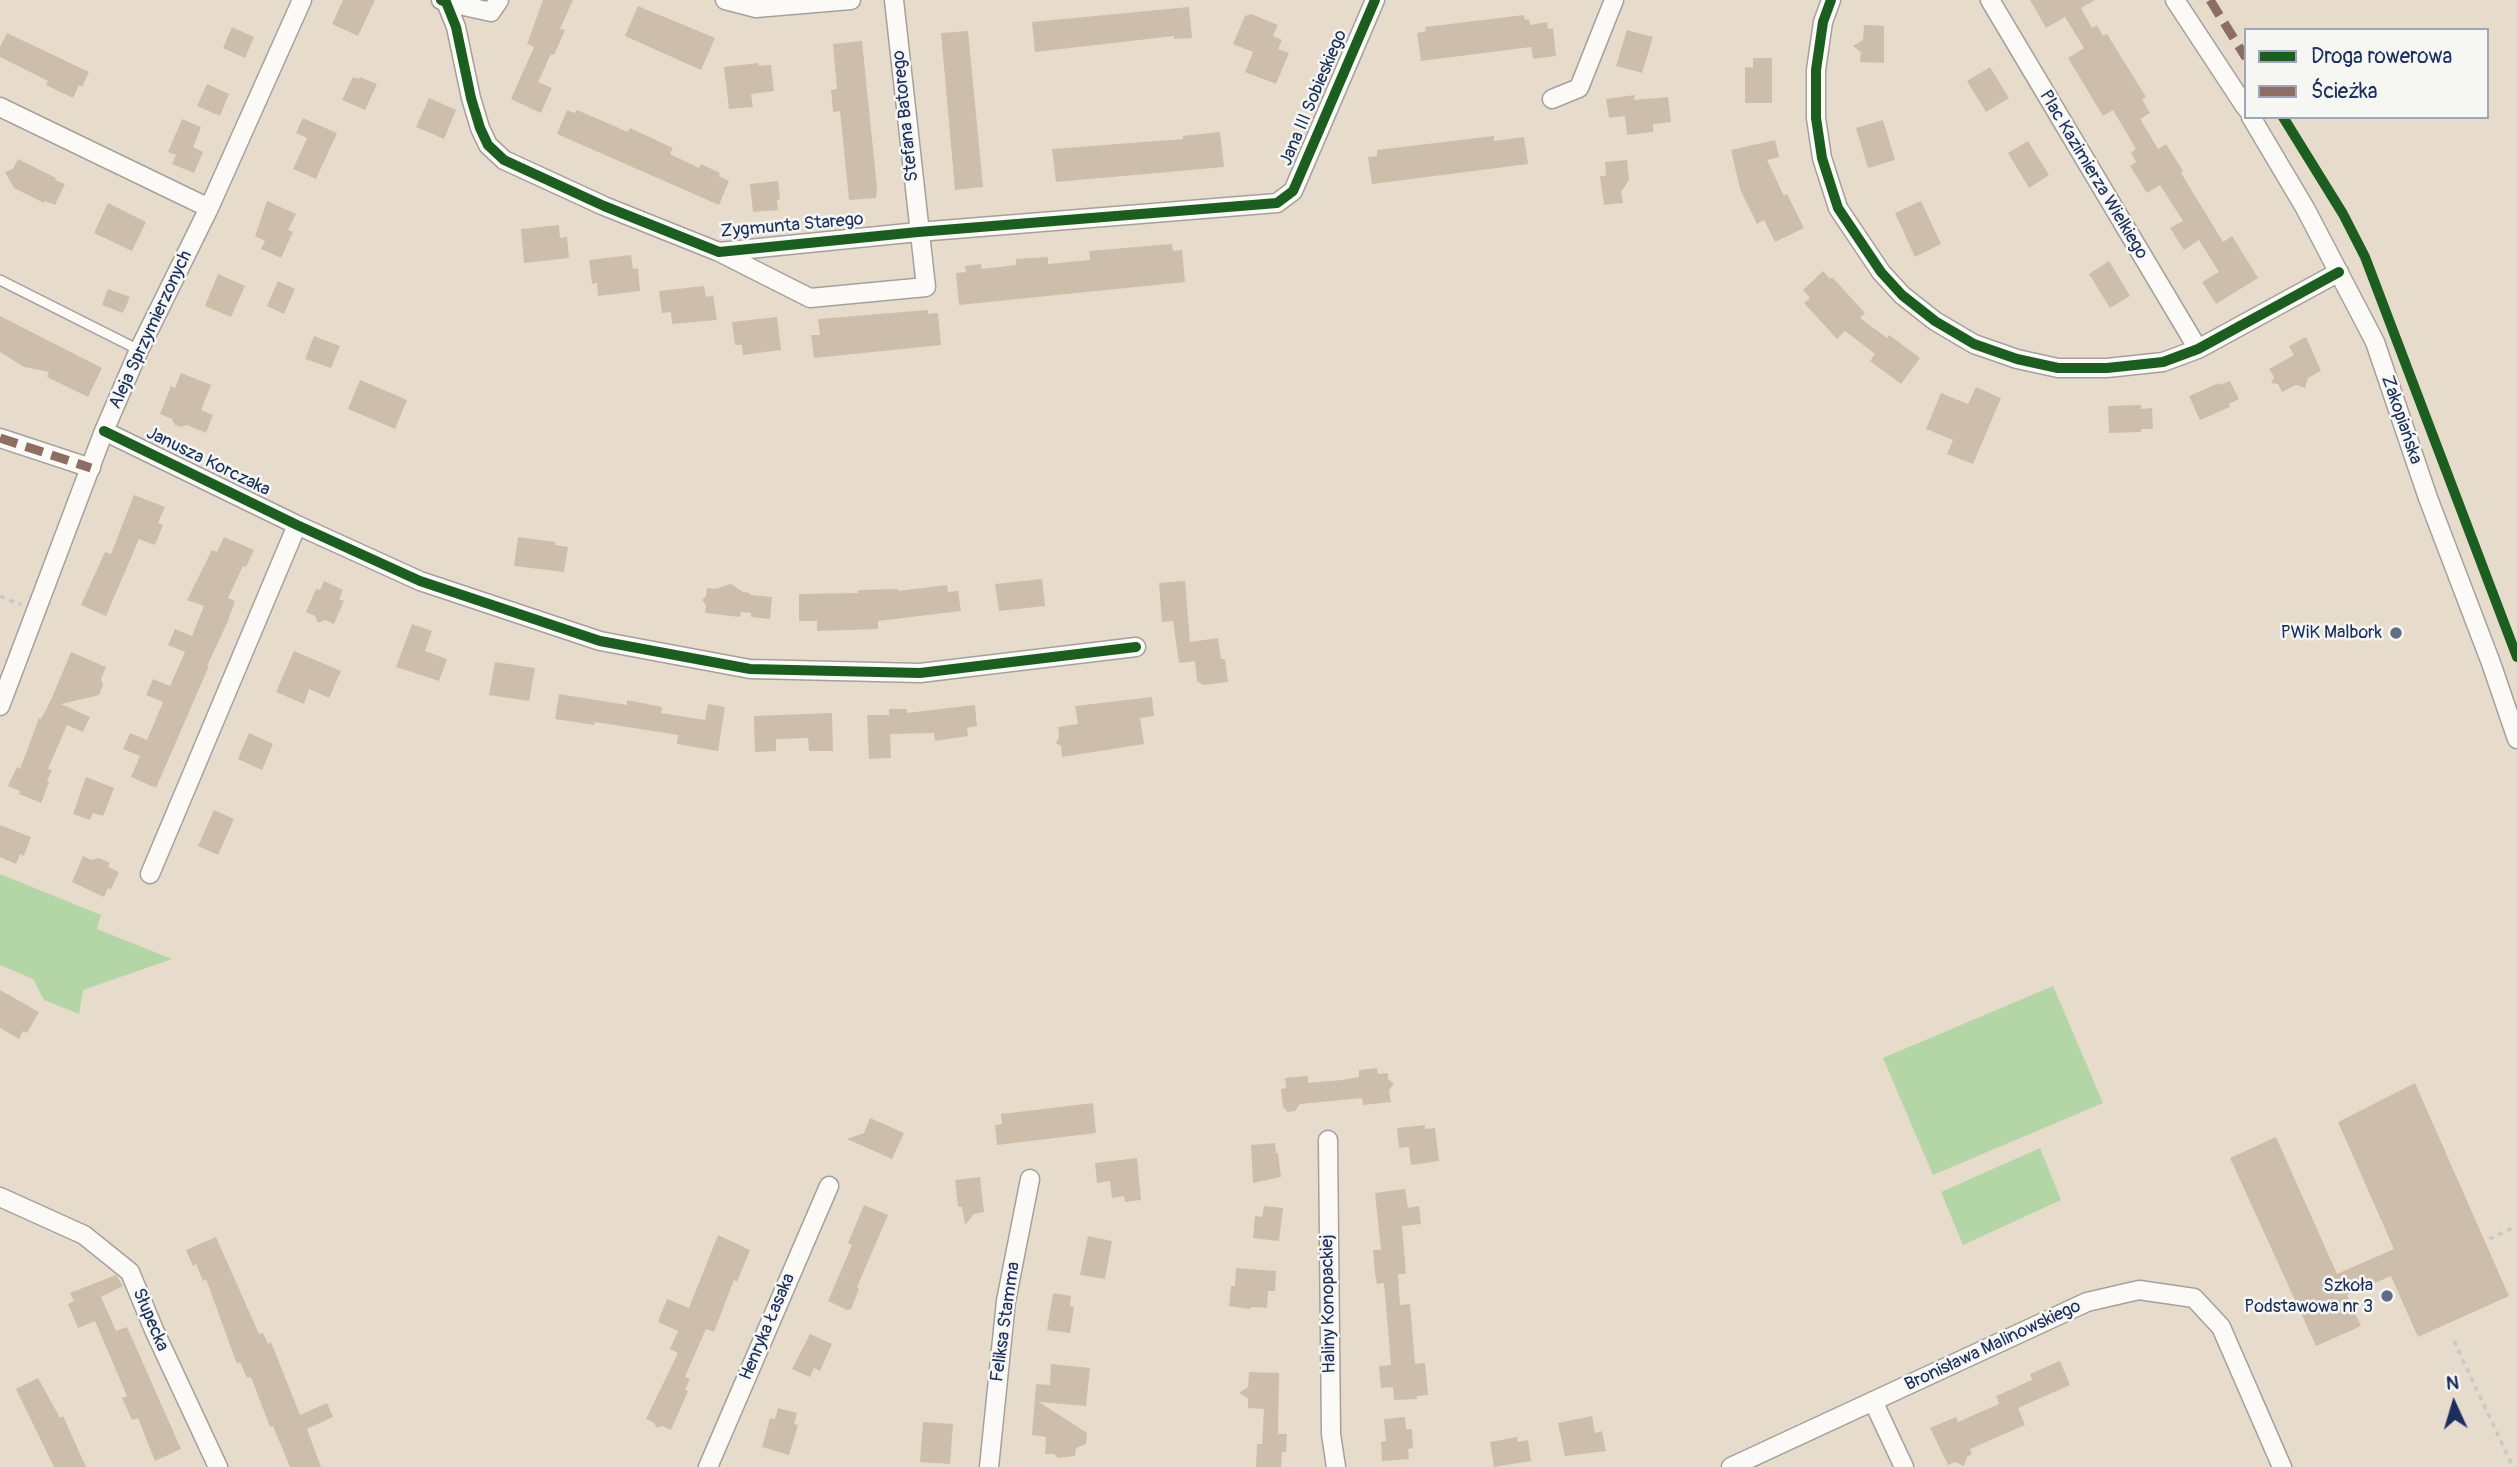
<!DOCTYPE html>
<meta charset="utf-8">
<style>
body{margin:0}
#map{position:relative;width:2517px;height:1467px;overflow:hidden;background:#e7dccb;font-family:Pangolin,sans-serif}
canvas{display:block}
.legend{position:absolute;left:2244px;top:28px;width:245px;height:91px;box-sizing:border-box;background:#f6f6f2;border:2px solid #9ea6b7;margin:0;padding:9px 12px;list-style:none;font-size:21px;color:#1b2f5e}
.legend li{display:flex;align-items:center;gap:14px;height:35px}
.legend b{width:35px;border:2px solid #9ea6b7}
.north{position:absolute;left:2419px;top:1369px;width:70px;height:70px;-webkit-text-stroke:5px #f6f6f2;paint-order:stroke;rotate:356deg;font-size:19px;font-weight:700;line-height:28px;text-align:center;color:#1b2f5e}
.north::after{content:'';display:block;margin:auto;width:24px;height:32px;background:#1b2f5e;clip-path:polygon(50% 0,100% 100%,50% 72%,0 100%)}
</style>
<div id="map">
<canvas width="2517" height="1467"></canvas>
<ul class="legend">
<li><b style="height:9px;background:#1b5e20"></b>Droga rowerowa</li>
<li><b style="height:9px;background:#8d6e63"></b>Ścieżka</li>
</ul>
<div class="north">N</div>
</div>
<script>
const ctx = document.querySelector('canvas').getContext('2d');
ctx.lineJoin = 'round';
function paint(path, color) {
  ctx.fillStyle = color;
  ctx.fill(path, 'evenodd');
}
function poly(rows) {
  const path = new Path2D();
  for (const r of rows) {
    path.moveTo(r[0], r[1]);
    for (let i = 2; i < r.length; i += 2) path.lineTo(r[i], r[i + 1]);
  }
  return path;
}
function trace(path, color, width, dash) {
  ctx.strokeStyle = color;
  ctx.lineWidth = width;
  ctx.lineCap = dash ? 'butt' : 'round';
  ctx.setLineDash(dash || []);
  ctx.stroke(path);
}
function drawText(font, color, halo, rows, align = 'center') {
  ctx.font = font + ' Pangolin,sans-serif';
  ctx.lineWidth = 5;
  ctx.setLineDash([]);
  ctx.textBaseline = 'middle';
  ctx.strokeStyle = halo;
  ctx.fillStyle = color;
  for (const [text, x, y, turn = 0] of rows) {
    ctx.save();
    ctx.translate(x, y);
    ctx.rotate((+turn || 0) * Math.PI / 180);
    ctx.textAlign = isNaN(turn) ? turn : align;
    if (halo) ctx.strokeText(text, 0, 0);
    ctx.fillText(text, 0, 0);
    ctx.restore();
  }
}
const green = poly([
 [0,874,101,915,97,929,172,959,83,990,79,1014,44,1000,33,979,0,965],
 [2053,986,2103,1103,1933,1175,1883,1058],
 [2040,1148,2061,1200,1963,1245,1941,1192]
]);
const building = poly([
 [343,0,375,0,358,36,332,24],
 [543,0,573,0,560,29,565,30,554,55,551,54,538,82,552,88,541,113,511,99,534,47,527,44],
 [2030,0,2095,0,2081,8,2092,28,2097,25,2103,36,2107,34,2146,97,2142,99,2150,113,2140,119,2158,149,2166,144,2183,171,2181,173,2223,242,2232,236,2258,278,2216,304,2202,282,2219,272,2199,240,2184,250,2170,228,2183,221,2160,185,2147,193,2130,166,2136,162,2131,153,2136,149,2113,110,2103,116,2068,58,2084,48,2065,17,2046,28],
 [638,6,715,38,701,70,625,36],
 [1189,7,1192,38,1174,39,1174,36,1035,52,1032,22],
 [1251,14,1278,25,1273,36,1282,40,1278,49,1289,53,1276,84,1245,72,1253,52,1233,44,1245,16],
 [1524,15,1525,20,1529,19,1530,25,1547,22,1548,29,1553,28,1556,56,1533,59,1531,47,1421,61,1417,33,1426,31,1425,27],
 [1864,25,1884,26,1884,63,1860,62,1861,52,1853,46,1863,40],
 [232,27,254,37,245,58,223,48],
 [1627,30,1653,37,1642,73,1616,66],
 [968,31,983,187,955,190,941,33],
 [7,33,89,72,82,87,79,85,73,98,46,85,48,81,0,57,0,47],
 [862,41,877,188,876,198,849,200,840,111,833,112,831,90,837,89,833,44],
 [1753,58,1772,58,1772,103,1745,103,1745,67,1753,68],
 [758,63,759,66,771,65,774,91,751,94,753,107,729,109,724,67],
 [1990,67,2009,98,1986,112,1967,81],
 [353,77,359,79,360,77,377,84,365,110,342,100],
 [207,84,229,94,220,116,197,106],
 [1635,95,1634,100,1668,97,1671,122,1653,124,1653,132,1627,135,1625,116,1609,118,1606,99],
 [429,98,456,110,444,139,416,127],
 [567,110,575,113,577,110,628,132,630,128,673,148,670,154,699,168,701,164,720,173,719,176,729,181,719,205,557,134],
 [303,118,337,133,316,179,293,169,307,138,296,133],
 [182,119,201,127,193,147,203,152,194,173,172,164,176,155,168,152],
 [1883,120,1895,160,1868,168,1856,128],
 [1220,132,1224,167,1056,182,1052,149,1183,139,1183,136],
 [1494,136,1494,141,1524,137,1528,164,1372,184,1368,157,1377,156,1377,150],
 [1775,140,1779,157,1767,160,1784,196,1787,194,1804,228,1775,242,1764,220,1757,224,1740,189,1731,150],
 [2028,141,2049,175,2029,188,2008,153],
 [18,159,56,178,55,180,65,184,55,205,45,201,44,203,14,188,5,172,13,169],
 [1627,160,1629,180,1621,192,1623,203,1604,205,1600,176,1606,176,1605,162],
 [778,181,780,199,777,200,778,210,753,212,750,184],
 [267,201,296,214,288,230,293,232,281,258,261,249,265,241,255,236],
 [1921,201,1941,244,1915,257,1895,213],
 [108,203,146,222,132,251,94,233],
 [559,225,560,238,567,237,569,258,524,263,521,229],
 [1172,244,1173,251,1182,250,1185,282,959,305,956,273,966,272,965,266,981,264,982,269,1016,265,1016,259,1048,257,1048,264,1090,260,1089,251],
 [631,255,633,269,638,268,640,291,598,296,597,283,592,284,589,260],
 [2109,261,2130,296,2110,308,2089,274],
 [1823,271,1830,279,1832,277,1865,313,1860,318,1887,338,1889,335,1920,358,1901,384,1870,361,1875,354,1845,331,1837,339,1804,303,1810,298,1803,290],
 [218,274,245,286,231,317,205,306],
 [278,281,295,289,284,314,267,306],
 [704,286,706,297,713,295,717,320,672,324,671,312,662,313,659,291],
 [108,289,130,297,123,313,102,305],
 [928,310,928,314,938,313,941,345,814,358,811,335,820,335,818,319],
 [0,316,102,368,88,397,47,377,49,372,24,367,0,352],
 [777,317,781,350,743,355,742,345,735,345,732,322],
 [314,336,340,346,331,368,305,359],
 [2306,337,2321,371,2308,378,2305,388,2296,385,2282,392,2278,384,2271,383,2274,377,2269,369,2294,355,2289,346],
 [181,373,211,385,201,410,213,415,206,433,187,425,181,427,175,425,172,419,160,414,171,386,175,388],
 [360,380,407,400,395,429,348,409],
 [2230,381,2239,399,2229,404,2230,407,2200,420,2189,396,2219,383,2220,385],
 [1976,387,2001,398,1973,464,1947,454,1953,440,1926,429,1941,393,1968,404],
 [2141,405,2141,409,2152,408,2153,429,2141,429,2141,432,2109,433,2108,406],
 [134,495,165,507,158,523,163,525,155,545,139,539,106,616,81,605,105,552,111,554],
 [224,537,254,550,246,567,243,566,228,598,235,601,228,621,207,666,209,666,156,788,131,777,140,756,123,749,130,733,147,740,163,702,146,695,153,679,170,686,185,652,168,645,175,629,192,636,204,606,187,600,212,550,217,552],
 [518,537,555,542,555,545,568,547,564,572,514,566],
 [1042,579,1045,606,999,611,995,584],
 [324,581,343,590,339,599,344,601,334,624,325,620,318,623,315,616,306,612,316,589,320,590],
 [1185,581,1190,642,1218,638,1221,659,1225,659,1228,682,1203,685,1197,681,1195,661,1179,663,1173,621,1162,622,1159,583],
 [731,584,743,592,750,593,750,595,772,597,770,619,751,617,751,613,741,612,740,617,705,613,706,605,702,600,706,596,707,588,715,589],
 [947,585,948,592,958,591,961,611,878,621,878,629,817,631,817,621,799,621,799,594,858,593,858,590,898,589,898,591],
 [412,624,432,631,425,651,447,659,439,681,396,667],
 [294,651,341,671,329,698,309,689,304,704,276,692],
 [71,652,106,667,101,679,103,685,99,695,61,704,90,717,83,732,67,725,48,769,52,770,47,781,49,782,41,803,19,794,20,791,8,786,17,767,20,769,39,718,41,719,51,700],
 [495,662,535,668,529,701,489,695],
 [559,694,627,705,627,700,662,707,661,713,705,720,708,704,725,707,718,751,677,744,678,735,595,722,594,725,555,719],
 [1152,697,1154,716,1140,718,1144,744,1062,757,1061,746,1056,743,1059,737,1058,727,1078,724,1075,706],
 [975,705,977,726,967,728,968,736,935,741,934,733,890,734,891,758,869,759,867,715,889,715,889,709,907,709,907,713],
 [832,713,833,751,809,751,808,738,776,739,776,751,755,752,754,716],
 [249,733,273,744,262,770,238,759],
 [86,777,114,788,103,816,93,813,90,820,73,814],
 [214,810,234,819,218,855,198,846],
 [0,825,31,837,24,856,20,854,16,864,0,857],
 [83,856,92,860,99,858,110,863,108,867,119,872,111,889,108,888,104,897,72,882],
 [0,990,39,1012,27,1033,23,1031,19,1039,0,1028],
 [1377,1068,1378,1074,1388,1073,1388,1079,1394,1084,1389,1090,1391,1102,1363,1105,1362,1098,1300,1104,1295,1111,1288,1112,1283,1107,1281,1089,1286,1088,1285,1078,1308,1076,1308,1083,1342,1080,1359,1077,1359,1070],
 [2415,1083,2509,1296,2418,1337,2391,1276,2347,1295,2361,1326,2316,1346,2230,1158,2276,1137,2337,1274,2394,1249,2338,1122],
 [1093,1103,1096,1133,997,1145,995,1125,1002,1124,1001,1114],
 [870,1118,904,1133,892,1159,847,1139,864,1133],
 [1425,1125,1425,1129,1435,1128,1439,1161,1411,1165,1409,1147,1399,1148,1397,1128],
 [1275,1143,1276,1153,1278,1153,1281,1177,1253,1183,1251,1145],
 [1137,1158,1141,1200,1125,1202,1124,1196,1112,1198,1110,1181,1097,1183,1095,1163],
 [980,1177,984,1212,974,1214,965,1225,962,1207,958,1207,955,1180],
 [1405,1189,1408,1208,1419,1206,1421,1224,1402,1226,1406,1274,1398,1274,1400,1305,1410,1304,1415,1364,1425,1363,1428,1395,1417,1396,1417,1399,1394,1400,1393,1387,1381,1388,1379,1366,1391,1365,1384,1283,1377,1284,1375,1274,1373,1250,1381,1250,1375,1193],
 [864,1205,888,1215,857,1287,859,1289,851,1309,847,1310,828,1301,852,1245,848,1243],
 [1264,1206,1283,1208,1279,1241,1253,1238,1255,1216,1262,1217],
 [718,1235,750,1250,737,1282,734,1280,714,1332,706,1329,685,1377,690,1379,685,1390,688,1391,671,1430,662,1426,657,1428,654,1423,646,1419,678,1353,670,1349,678,1331,658,1322,667,1299,689,1308],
 [1088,1236,1112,1241,1105,1279,1080,1275],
 [216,1237,259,1334,263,1333,268,1344,271,1342,300,1415,327,1403,333,1417,307,1429,321,1467,290,1467,273,1426,270,1427,251,1377,247,1378,240,1362,237,1364,206,1279,203,1281,196,1264,193,1266,186,1250],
 [1236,1268,1276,1271,1275,1291,1268,1291,1267,1308,1252,1307,1249,1309,1229,1306,1231,1286,1235,1286],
 [116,1275,123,1286,101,1297,116,1331,127,1327,181,1449,155,1461,138,1418,132,1420,122,1398,127,1396,95,1321,78,1328,68,1304,74,1301,70,1293],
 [1053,1293,1071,1296,1070,1306,1074,1307,1070,1333,1047,1330],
 [810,1334,832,1344,820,1371,814,1368,810,1377,792,1369],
 [2060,1361,2070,1385,2018,1408,2025,1425,1970,1449,1972,1454,1967,1457,1964,1466,1955,1462,1948,1465,1930,1428,1956,1417,1958,1422,1999,1404,1996,1396,2032,1380,2030,1374],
 [1051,1364,1090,1368,1086,1406,1039,1402,1087,1433,1086,1444,1076,1448,1075,1456,1058,1458,1054,1454,1045,1454,1046,1437,1032,1435,1036,1384,1050,1385],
 [1249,1372,1279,1373,1278,1434,1287,1434,1286,1452,1282,1452,1281,1467,1256,1467,1257,1444,1262,1444,1264,1409,1248,1408,1248,1398,1239,1393,1248,1387],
 [38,1378,60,1418,63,1416,86,1467,54,1467,16,1389],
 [778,1408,797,1413,794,1424,798,1425,789,1455,762,1447,770,1418,775,1419],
 [1592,1416,1595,1433,1602,1431,1606,1451,1565,1456,1558,1423],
 [1405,1417,1406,1429,1412,1429,1413,1448,1408,1449,1409,1459,1382,1461,1381,1442,1386,1441,1384,1419],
 [923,1422,953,1424,950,1464,920,1462],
 [1517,1437,1518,1442,1528,1440,1531,1461,1494,1467,1490,1442]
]);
const path = poly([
 [0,596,21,605],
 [2489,1239,2517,1226],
 [2454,1341,2513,1467]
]);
const lane = poly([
 [0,280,139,350]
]);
const street = poly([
 [441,0,446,2,456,27,471,98,480,128,488,145,504,160,604,206,719,252,918,232,1277,203,1293,191,1300,175,1375,0],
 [725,0,756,8,851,0],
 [1831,0,1823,22,1816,70,1816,118,1822,158,1838,208,1881,272,1902,295,1935,321,1974,344,2017,359,2058,368,2107,368,2163,362,2198,349,2339,272],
 [1990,0,2198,349],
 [2175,0,2246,108],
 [446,2,491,12,499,0],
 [1552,99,1579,88,1614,0],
 [0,107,209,208],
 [2251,117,2305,208,2375,342,2428,498,2491,663,2517,739],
 [719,252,810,298,926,287,894,0],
 [104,431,297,525,420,581,600,641,750,669,920,673,1136,647],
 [0,438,91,468],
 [0,706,104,431,139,350,209,208,302,0],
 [150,874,297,525],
 [1328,1140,1331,1434,1336,1467],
 [0,1197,84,1235,130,1272,154,1330,218,1467],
 [1873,1401,1904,1467],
 [708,1467,829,1186],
 [989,1467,1006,1301,1030,1179],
 [1731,1467,2087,1302,2139,1290,2194,1298,2221,1327,2282,1467]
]);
const quiet = poly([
 [2210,0,2246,58],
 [0,438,91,468]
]);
const cycleway = poly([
 [441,0,446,2,456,27,471,98,480,128,488,145,504,160,604,206,719,252,918,232,1277,203,1293,191,1300,175,1375,0],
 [1831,0,1823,22,1816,70,1816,118,1822,158,1838,208,1881,272,1902,295,1935,321,1974,344,2017,359,2058,368,2107,368,2163,362,2198,349,2339,272],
 [2283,117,2343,214,2365,257,2517,657],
 [104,431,297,525,420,581,600,641,750,669,920,673,1136,647]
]);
const markers = [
 [2396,633,7,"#626c84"],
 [2387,1296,7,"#626c84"]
];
const streetNames = [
 ["Jana III Sobieskiego",1314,98,-67],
 ["Stefana Batorego",906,116,-96],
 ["Plac Kazimierza Wielkiego",2093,175,59],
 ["Zygmunta Starego",792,226,-5],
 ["Aleja Sprzymierzonych",151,330,-65],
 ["Zakopiańska",2401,420,71],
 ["Janusza Korczaka",208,462,26],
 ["Haliny Konopackiej",1329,1304,-91],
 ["Słupecka",150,1320,67],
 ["Feliksa Stamma",1006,1322,-82],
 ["Henryka Łasaka",768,1327,-67],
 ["Bronisława Malinowskiego",1993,1346,-25]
];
const poiNames = [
 ["PWiK Malbork",2382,633],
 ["Szkoła",2373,1286],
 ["Podstawowa nr 3",2373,1307]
];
paint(green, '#b4d5a6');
paint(building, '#cdbeab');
trace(lane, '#a4a19d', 12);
trace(street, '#a4a19d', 21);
trace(path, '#cac9c9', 3.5, [5, 5]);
trace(lane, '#fbfaf7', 9);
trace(street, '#fbfaf7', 18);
trace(quiet, '#8d6e63', 9, [18, 9]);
trace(cycleway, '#1b5e20', 10);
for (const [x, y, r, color] of markers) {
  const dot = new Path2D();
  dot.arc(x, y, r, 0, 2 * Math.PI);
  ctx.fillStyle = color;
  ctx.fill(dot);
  trace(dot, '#f6f6f2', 2.5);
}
drawText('18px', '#1b2f5e', '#f6f6f2', streetNames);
drawText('18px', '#1b2f5e', '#f6f6f2', poiNames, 'right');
</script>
